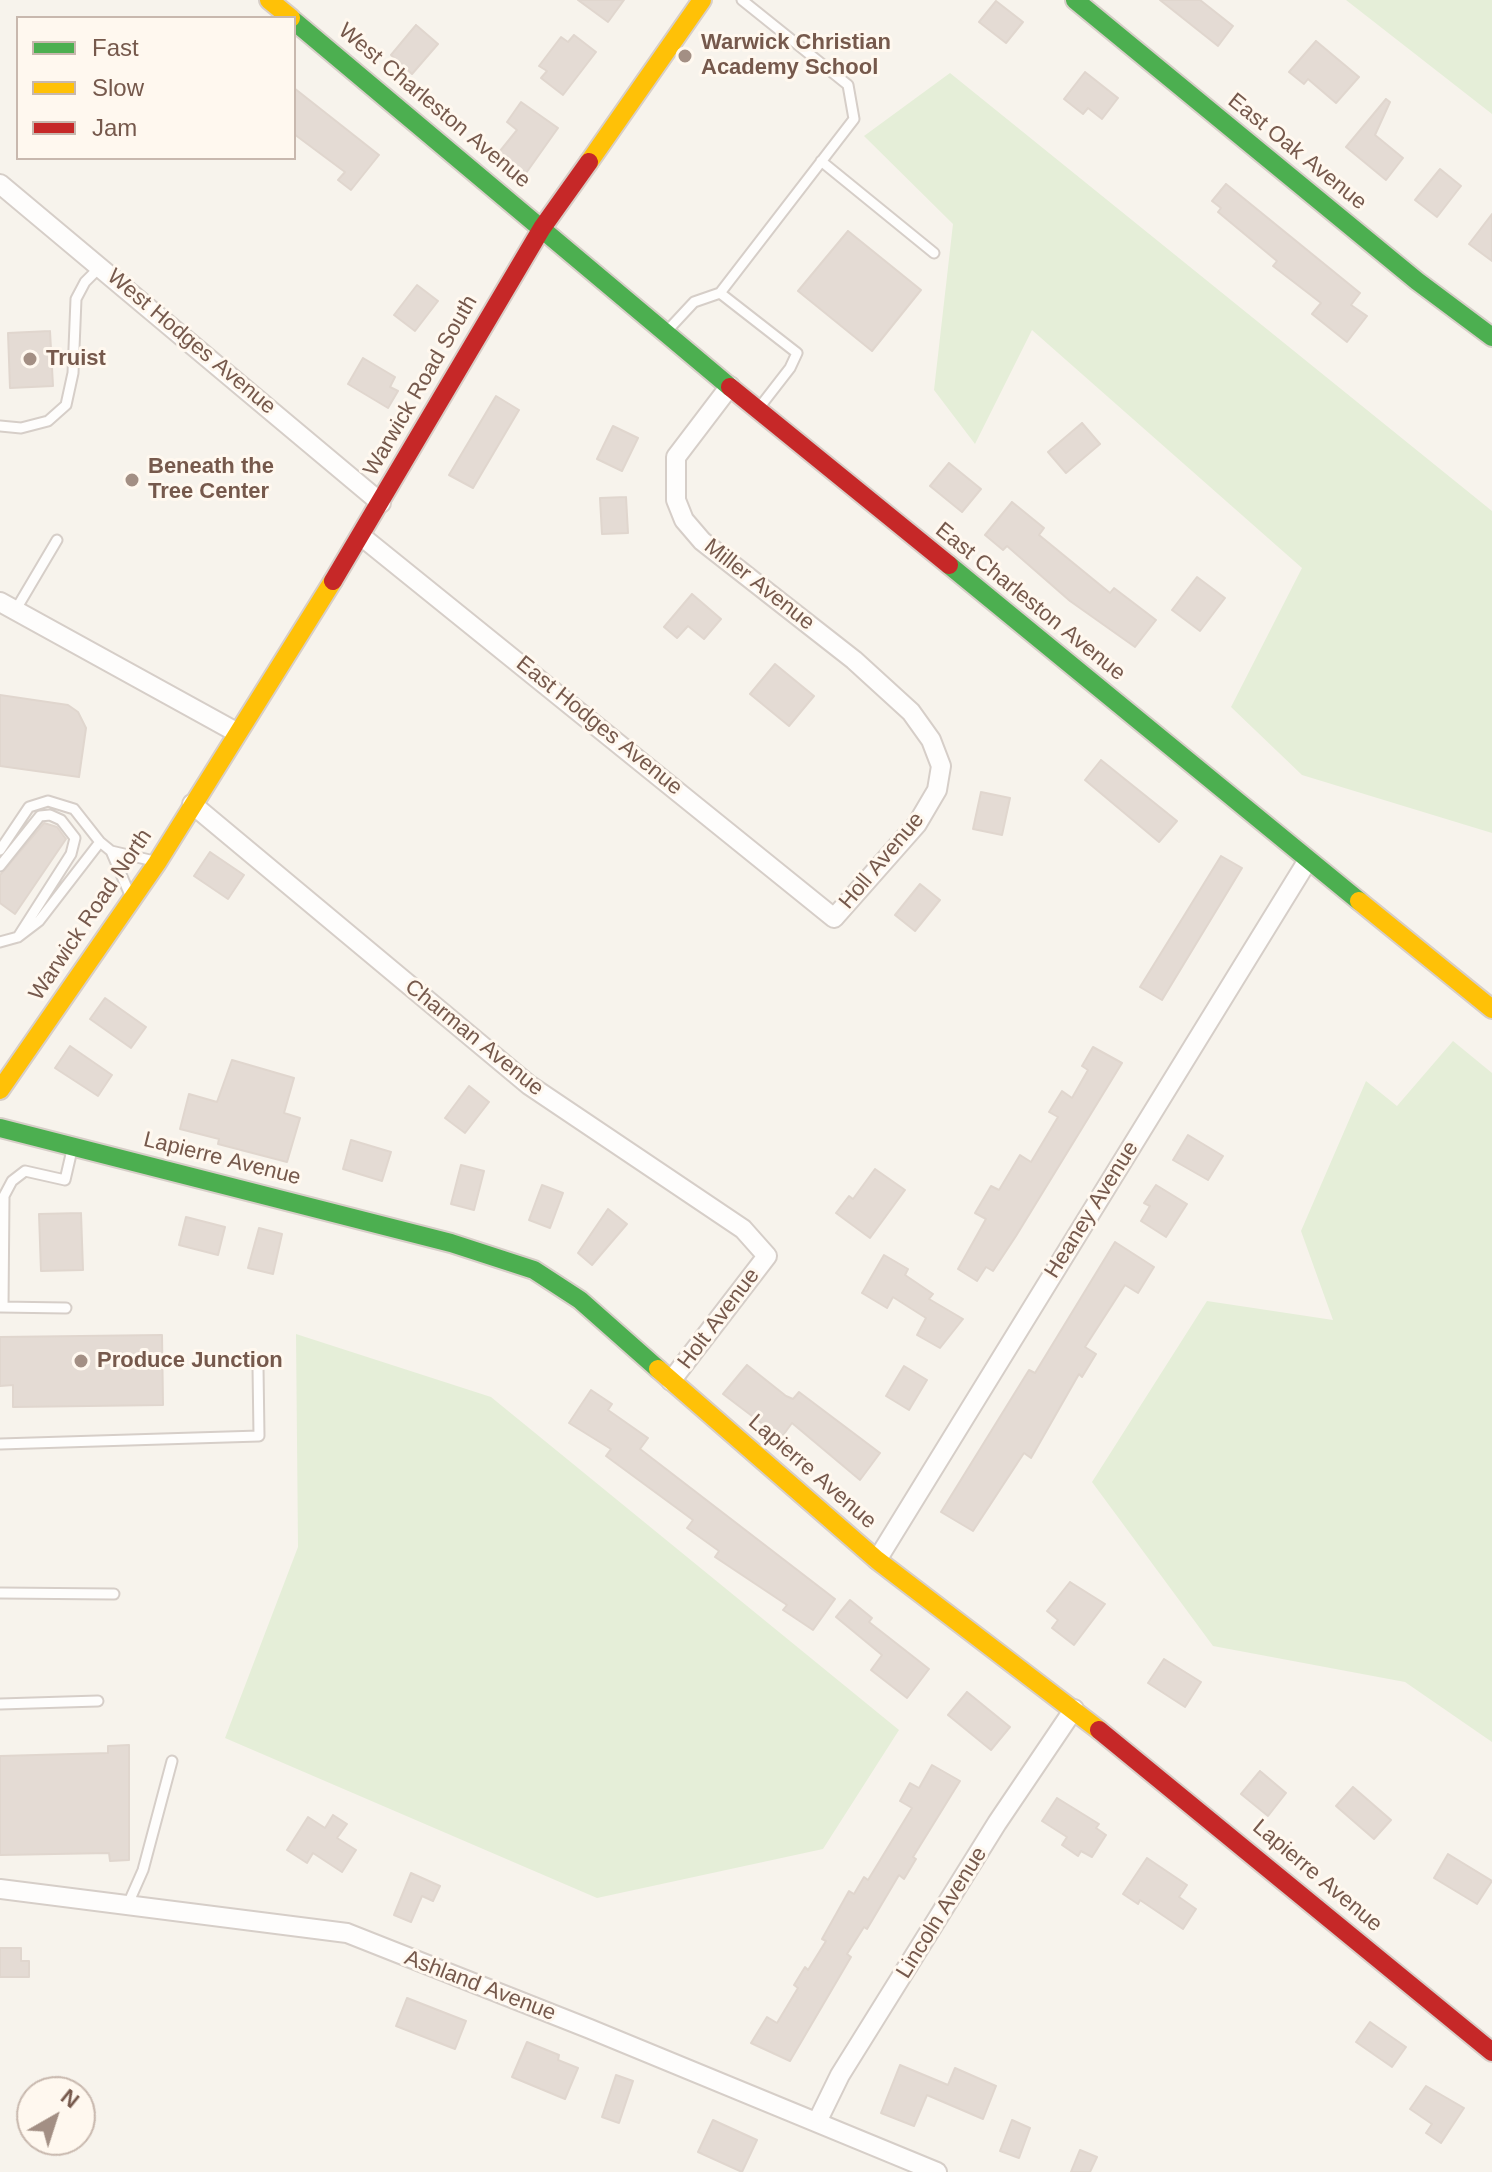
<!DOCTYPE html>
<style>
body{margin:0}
#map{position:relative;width:1492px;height:2172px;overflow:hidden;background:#f7f3ec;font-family:Arial,sans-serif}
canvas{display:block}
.legend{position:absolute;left:16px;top:16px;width:280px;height:144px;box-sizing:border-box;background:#fff8ef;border:2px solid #c8b8ae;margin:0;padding:10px 14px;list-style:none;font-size:24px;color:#76594c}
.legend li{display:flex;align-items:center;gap:16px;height:40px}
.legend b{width:40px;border:2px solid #c8b8ae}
.north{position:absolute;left:16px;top:2076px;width:80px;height:80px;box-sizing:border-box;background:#fff8ef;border:2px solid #c8b8ae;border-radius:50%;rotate:39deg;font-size:22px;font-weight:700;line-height:32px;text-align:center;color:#76594c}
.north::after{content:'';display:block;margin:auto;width:28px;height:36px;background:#a38f84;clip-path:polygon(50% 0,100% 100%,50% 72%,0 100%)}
</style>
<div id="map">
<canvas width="1492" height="2172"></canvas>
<ul class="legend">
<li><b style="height:10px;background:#4caf50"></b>Fast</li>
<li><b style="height:10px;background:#ffc107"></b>Slow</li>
<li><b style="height:10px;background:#c62828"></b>Jam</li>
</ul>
<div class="north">N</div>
</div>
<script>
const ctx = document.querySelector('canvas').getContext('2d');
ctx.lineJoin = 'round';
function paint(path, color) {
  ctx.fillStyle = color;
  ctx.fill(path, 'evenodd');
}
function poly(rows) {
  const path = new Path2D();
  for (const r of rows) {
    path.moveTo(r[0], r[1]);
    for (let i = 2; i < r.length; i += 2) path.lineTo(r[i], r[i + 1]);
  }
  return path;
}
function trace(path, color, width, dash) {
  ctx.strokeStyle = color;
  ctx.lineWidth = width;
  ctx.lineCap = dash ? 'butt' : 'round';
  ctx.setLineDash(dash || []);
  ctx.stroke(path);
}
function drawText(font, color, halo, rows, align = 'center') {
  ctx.font = font + ' Arial,sans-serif';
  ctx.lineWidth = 6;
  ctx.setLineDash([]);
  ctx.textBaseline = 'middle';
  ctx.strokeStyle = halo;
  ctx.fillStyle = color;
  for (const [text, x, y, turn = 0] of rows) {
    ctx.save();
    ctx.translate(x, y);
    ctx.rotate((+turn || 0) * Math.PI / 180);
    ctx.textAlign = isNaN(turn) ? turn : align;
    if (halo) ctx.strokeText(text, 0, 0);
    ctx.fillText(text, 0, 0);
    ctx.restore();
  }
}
const green = poly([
 [1346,0,1492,0,1492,114],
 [950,73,1492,511,1492,833,1302,775,1231,707,1302,568,1032,330,975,444,934,390,953,224,864,136],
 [1453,1041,1492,1073,1492,1742,1405,1682,1213,1646,1092,1482,1207,1301,1333,1320,1301,1231,1366,1081,1397,1106],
 [296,1334,491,1397,899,1730,823,1849,597,1898,225,1738,298,1547]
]);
const building = poly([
 [578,0,624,0,608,22,578,0],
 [1160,0,1200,0,1233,26,1218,46,1160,0],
 [996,1,1023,22,1006,43,979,22,996,1],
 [416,25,438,44,412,74,391,55,416,25],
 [574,35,596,52,563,95,541,78,547,71,539,66,561,37,568,42,574,35],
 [1316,41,1359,77,1336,103,1308,79,1304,84,1289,72,1316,41],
 [1085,72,1118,98,1102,119,1088,108,1083,114,1064,99,1085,72],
 [294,88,379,155,351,190,338,180,345,172,294,134,294,88],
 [1386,99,1390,102,1375,135,1403,158,1386,180,1346,147,1386,99],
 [521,102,558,128,519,183,492,161,517,130,507,122,521,102],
 [1440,169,1461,186,1437,217,1415,200,1440,169],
 [1226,184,1360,293,1351,305,1367,316,1347,342,1312,314,1321,303,1273,266,1277,261,1218,212,1221,208,1212,201,1226,184],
 [1492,214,1492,261,1469,244,1492,214],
 [848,231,921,290,872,351,798,291,848,231],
 [417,285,438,301,415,331,394,315,417,285],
 [50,331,53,386,10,388,8,333,50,331],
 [363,358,395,377,390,387,398,391,388,408,348,384,363,358],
 [496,396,519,410,473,488,449,475,496,396],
 [1082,423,1100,444,1066,473,1048,452,1082,423],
 [613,426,638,438,622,471,597,459,613,426],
 [949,463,981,489,962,512,930,486,949,463],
 [626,497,628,533,602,534,600,498,626,497],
 [1012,502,1044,528,1039,535,1110,593,1114,588,1156,620,1135,647,1070,601,1007,546,1003,550,985,535,1012,502],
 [1197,577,1225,598,1200,631,1172,610,1197,577],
 [692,594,721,619,704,639,688,626,677,638,664,627,692,594],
 [775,664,814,696,789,726,750,694,775,664],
 [0,695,68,705,78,712,86,728,79,777,0,766,0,695],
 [1101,760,1177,821,1159,842,1085,780,1101,760],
 [981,792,1010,798,1002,835,973,829,981,792],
 [44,823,57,827,66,839,15,914,0,903,0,875,44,823],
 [210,852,244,875,228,899,194,876,210,852],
 [1221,856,1242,868,1162,1000,1140,987,1221,856],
 [920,884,940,900,915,931,895,915,920,884],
 [105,998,146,1027,131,1048,90,1019,105,998],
 [70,1046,112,1075,98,1096,55,1068,70,1046],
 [1093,1047,1122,1063,1016,1236,993,1271,986,1267,977,1281,958,1269,986,1219,975,1213,991,1186,999,1190,1020,1155,1031,1162,1058,1117,1049,1112,1062,1091,1072,1098,1088,1070,1082,1066,1093,1047],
 [232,1060,294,1078,284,1113,300,1118,287,1162,218,1144,219,1139,180,1129,189,1094,217,1102,232,1060],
 [469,1086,489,1102,465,1133,445,1118,469,1086],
 [1188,1135,1223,1156,1208,1180,1173,1160,1188,1135],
 [351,1140,391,1152,382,1181,343,1169,351,1140],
 [461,1165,484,1171,474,1210,451,1204,461,1165],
 [875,1169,905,1190,870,1238,836,1213,849,1196,853,1199,875,1169],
 [542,1185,563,1193,550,1228,529,1220,542,1185],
 [1156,1185,1187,1204,1166,1237,1141,1221,1150,1206,1144,1203,1156,1185],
 [608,1209,627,1224,592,1265,578,1253,608,1209],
 [81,1213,83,1270,41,1271,39,1214,81,1213],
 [186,1217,225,1227,218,1255,179,1245,186,1217],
 [259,1228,282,1234,273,1274,248,1268,259,1228],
 [1115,1242,1154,1267,1138,1293,1125,1285,1085,1347,1096,1354,1082,1377,1079,1374,1031,1458,1024,1453,973,1531,941,1512,1029,1370,1035,1373,1115,1242],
 [884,1255,908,1269,905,1275,933,1294,929,1299,963,1319,940,1348,917,1335,926,1318,893,1297,887,1308,862,1293,884,1255],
 [162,1335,163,1405,13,1407,13,1385,0,1386,0,1337,162,1335],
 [747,1365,786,1396,793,1399,799,1392,880,1453,860,1480,792,1423,781,1438,723,1394,747,1365],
 [904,1366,927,1380,909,1410,886,1396,904,1366],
 [591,1390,612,1404,608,1410,648,1438,640,1449,835,1599,813,1630,783,1610,787,1605,715,1557,719,1551,687,1528,693,1520,606,1456,611,1449,569,1423,591,1390],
 [1070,1582,1105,1604,1074,1645,1052,1628,1058,1620,1047,1611,1070,1582],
 [850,1600,872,1618,869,1622,929,1669,907,1698,871,1670,882,1655,836,1617,850,1600],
 [1164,1659,1201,1682,1185,1707,1148,1683,1164,1659],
 [967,1692,1010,1727,991,1750,948,1715,967,1692],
 [129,1745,129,1860,110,1861,109,1853,0,1855,0,1756,108,1753,108,1746,129,1745],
 [932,1765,960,1781,913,1857,916,1859,904,1879,899,1875,867,1929,864,1927,847,1954,851,1957,790,2061,751,2043,767,2017,777,2023,798,1988,794,1985,805,1967,808,1970,826,1941,822,1939,849,1891,854,1894,864,1877,868,1880,912,1808,900,1801,910,1783,919,1788,932,1765],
 [1260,1771,1286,1793,1268,1816,1241,1794,1260,1771],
 [1353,1787,1391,1820,1374,1839,1336,1806,1353,1787],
 [1057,1798,1099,1824,1096,1828,1106,1835,1092,1857,1081,1851,1078,1856,1062,1845,1067,1837,1042,1821,1057,1798],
 [333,1815,347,1824,337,1838,356,1850,342,1872,313,1853,307,1863,287,1850,308,1817,325,1828,333,1815],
 [1448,1854,1492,1881,1477,1904,1434,1878,1448,1854],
 [1147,1858,1187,1885,1179,1897,1196,1909,1183,1929,1140,1900,1138,1904,1123,1894,1147,1858],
 [411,1873,440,1886,433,1901,422,1896,411,1922,394,1915,411,1873],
 [0,1948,21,1948,21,1961,29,1961,29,1977,0,1977,0,1948],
 [407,1998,466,2021,455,2049,396,2026,407,1998],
 [1370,2022,1406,2047,1392,2067,1356,2042,1370,2022],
 [527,2042,559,2055,558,2060,578,2068,565,2099,512,2077,527,2042],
 [900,2065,948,2085,955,2068,996,2086,983,2119,927,2095,914,2126,881,2113,900,2065],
 [616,2075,633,2081,619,2123,602,2117,616,2075],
 [1426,2086,1464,2108,1441,2143,1426,2133,1432,2124,1410,2109,1426,2086],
 [713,2120,757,2140,742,2172,698,2152,713,2120],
 [1012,2120,1030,2128,1019,2158,1000,2151,1012,2120],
 [1080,2150,1097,2157,1090,2172,1071,2172,1080,2150]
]);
const lane = poly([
 [821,161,934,253],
 [720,293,797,353,790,368,759,408],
 [667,331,694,302,720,293,854,119,848,85,742,0],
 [0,426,21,428,48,421,66,405,73,373,76,299,85,282,100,267],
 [15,611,57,540],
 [0,850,29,807,48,801,74,809,100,842,111,851,154,861],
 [111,851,130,895],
 [0,866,40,816,50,815,61,820,75,838,71,854,18,937],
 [0,942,18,937,39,921,100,842],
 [0,1307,66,1308],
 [3,1307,4,1196,12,1181,25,1171,65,1180,72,1150],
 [0,1444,259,1436,258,1367],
 [0,1593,114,1594],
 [0,1704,98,1701],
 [128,1904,143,1870,172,1761]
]);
const street = poly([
 [0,184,381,503],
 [361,536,834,918,917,824,937,790,941,766,931,740,911,712,854,660,702,541,684,520,676,500,676,457,730,386],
 [0,602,236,732],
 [192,804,529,1085,743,1229,767,1256,671,1381],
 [877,1560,1308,860],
 [0,1889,347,1933,590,2029,937,2172],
 [817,2122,840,2075,997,1823,1074,1709]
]);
const fast = poly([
 [1075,0,1417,281,1492,337],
 [294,21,730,387],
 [949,565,1359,901],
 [0,1128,451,1243,534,1270,580,1300,658,1369]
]);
const slow = poly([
 [269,0,291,18],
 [589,162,702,0],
 [1359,901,1492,1009],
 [0,1090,157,863,333,581],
 [658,1369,877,1560,1099,1730]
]);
const jam = poly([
 [730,387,949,565],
 [333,581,542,228,589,162],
 [1099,1730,1492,2052]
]);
const markers = [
 [685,56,8,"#a38f84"],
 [30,359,8,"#a38f84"],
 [132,480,8,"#a38f84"],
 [81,1361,8,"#a38f84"]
];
const poiNames = [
 ["Warwick Christian",701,43],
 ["Academy School",701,68],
 ["Truist",46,359],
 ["Beneath the",148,467],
 ["Tree Center",148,492],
 ["Produce Junction",97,1361]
];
const streetNames = [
 ["West Charleston Avenue",434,106,40],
 ["East Oak Avenue",1297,152,39],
 ["West Hodges Avenue",191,342,40],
 ["Warwick Road South",421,386,-60],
 ["Miller Avenue",759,585,38],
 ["East Charleston Avenue",1030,602,39],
 ["East Hodges Avenue",599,726,39],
 ["Holl Avenue",882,861,-50],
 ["Warwick Road North",91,915,-56],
 ["Charman Avenue",474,1038,39],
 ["Lapierre Avenue",222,1159,14],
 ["Heaney Avenue",1092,1210,-58],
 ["Holt Avenue",719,1319,-53],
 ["Lapierre Avenue",812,1472,41],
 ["Lapierre Avenue",1317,1876,40],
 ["Lincoln Avenue",942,1913,-58],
 ["Ashland Avenue",480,1986,21]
];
paint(green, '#e5eed8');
paint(building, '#e4dbd4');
trace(building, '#e0d6ce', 2);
trace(lane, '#d6cec8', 13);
trace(street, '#d6cec8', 22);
trace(fast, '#d7cec8', 22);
trace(slow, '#d7cec8', 22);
trace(jam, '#d7cec8', 22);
trace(lane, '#fefdfc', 9);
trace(street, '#fefdfc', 18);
trace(fast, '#4caf50', 18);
trace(slow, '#ffc107', 18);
trace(jam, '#c62828', 18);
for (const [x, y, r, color] of markers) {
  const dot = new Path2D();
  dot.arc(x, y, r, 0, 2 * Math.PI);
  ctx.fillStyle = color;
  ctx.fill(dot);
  trace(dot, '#fff8ef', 3);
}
drawText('bold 22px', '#76594c', '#fff8ef', poiNames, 'left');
drawText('22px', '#76594c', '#fff8ef', streetNames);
</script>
